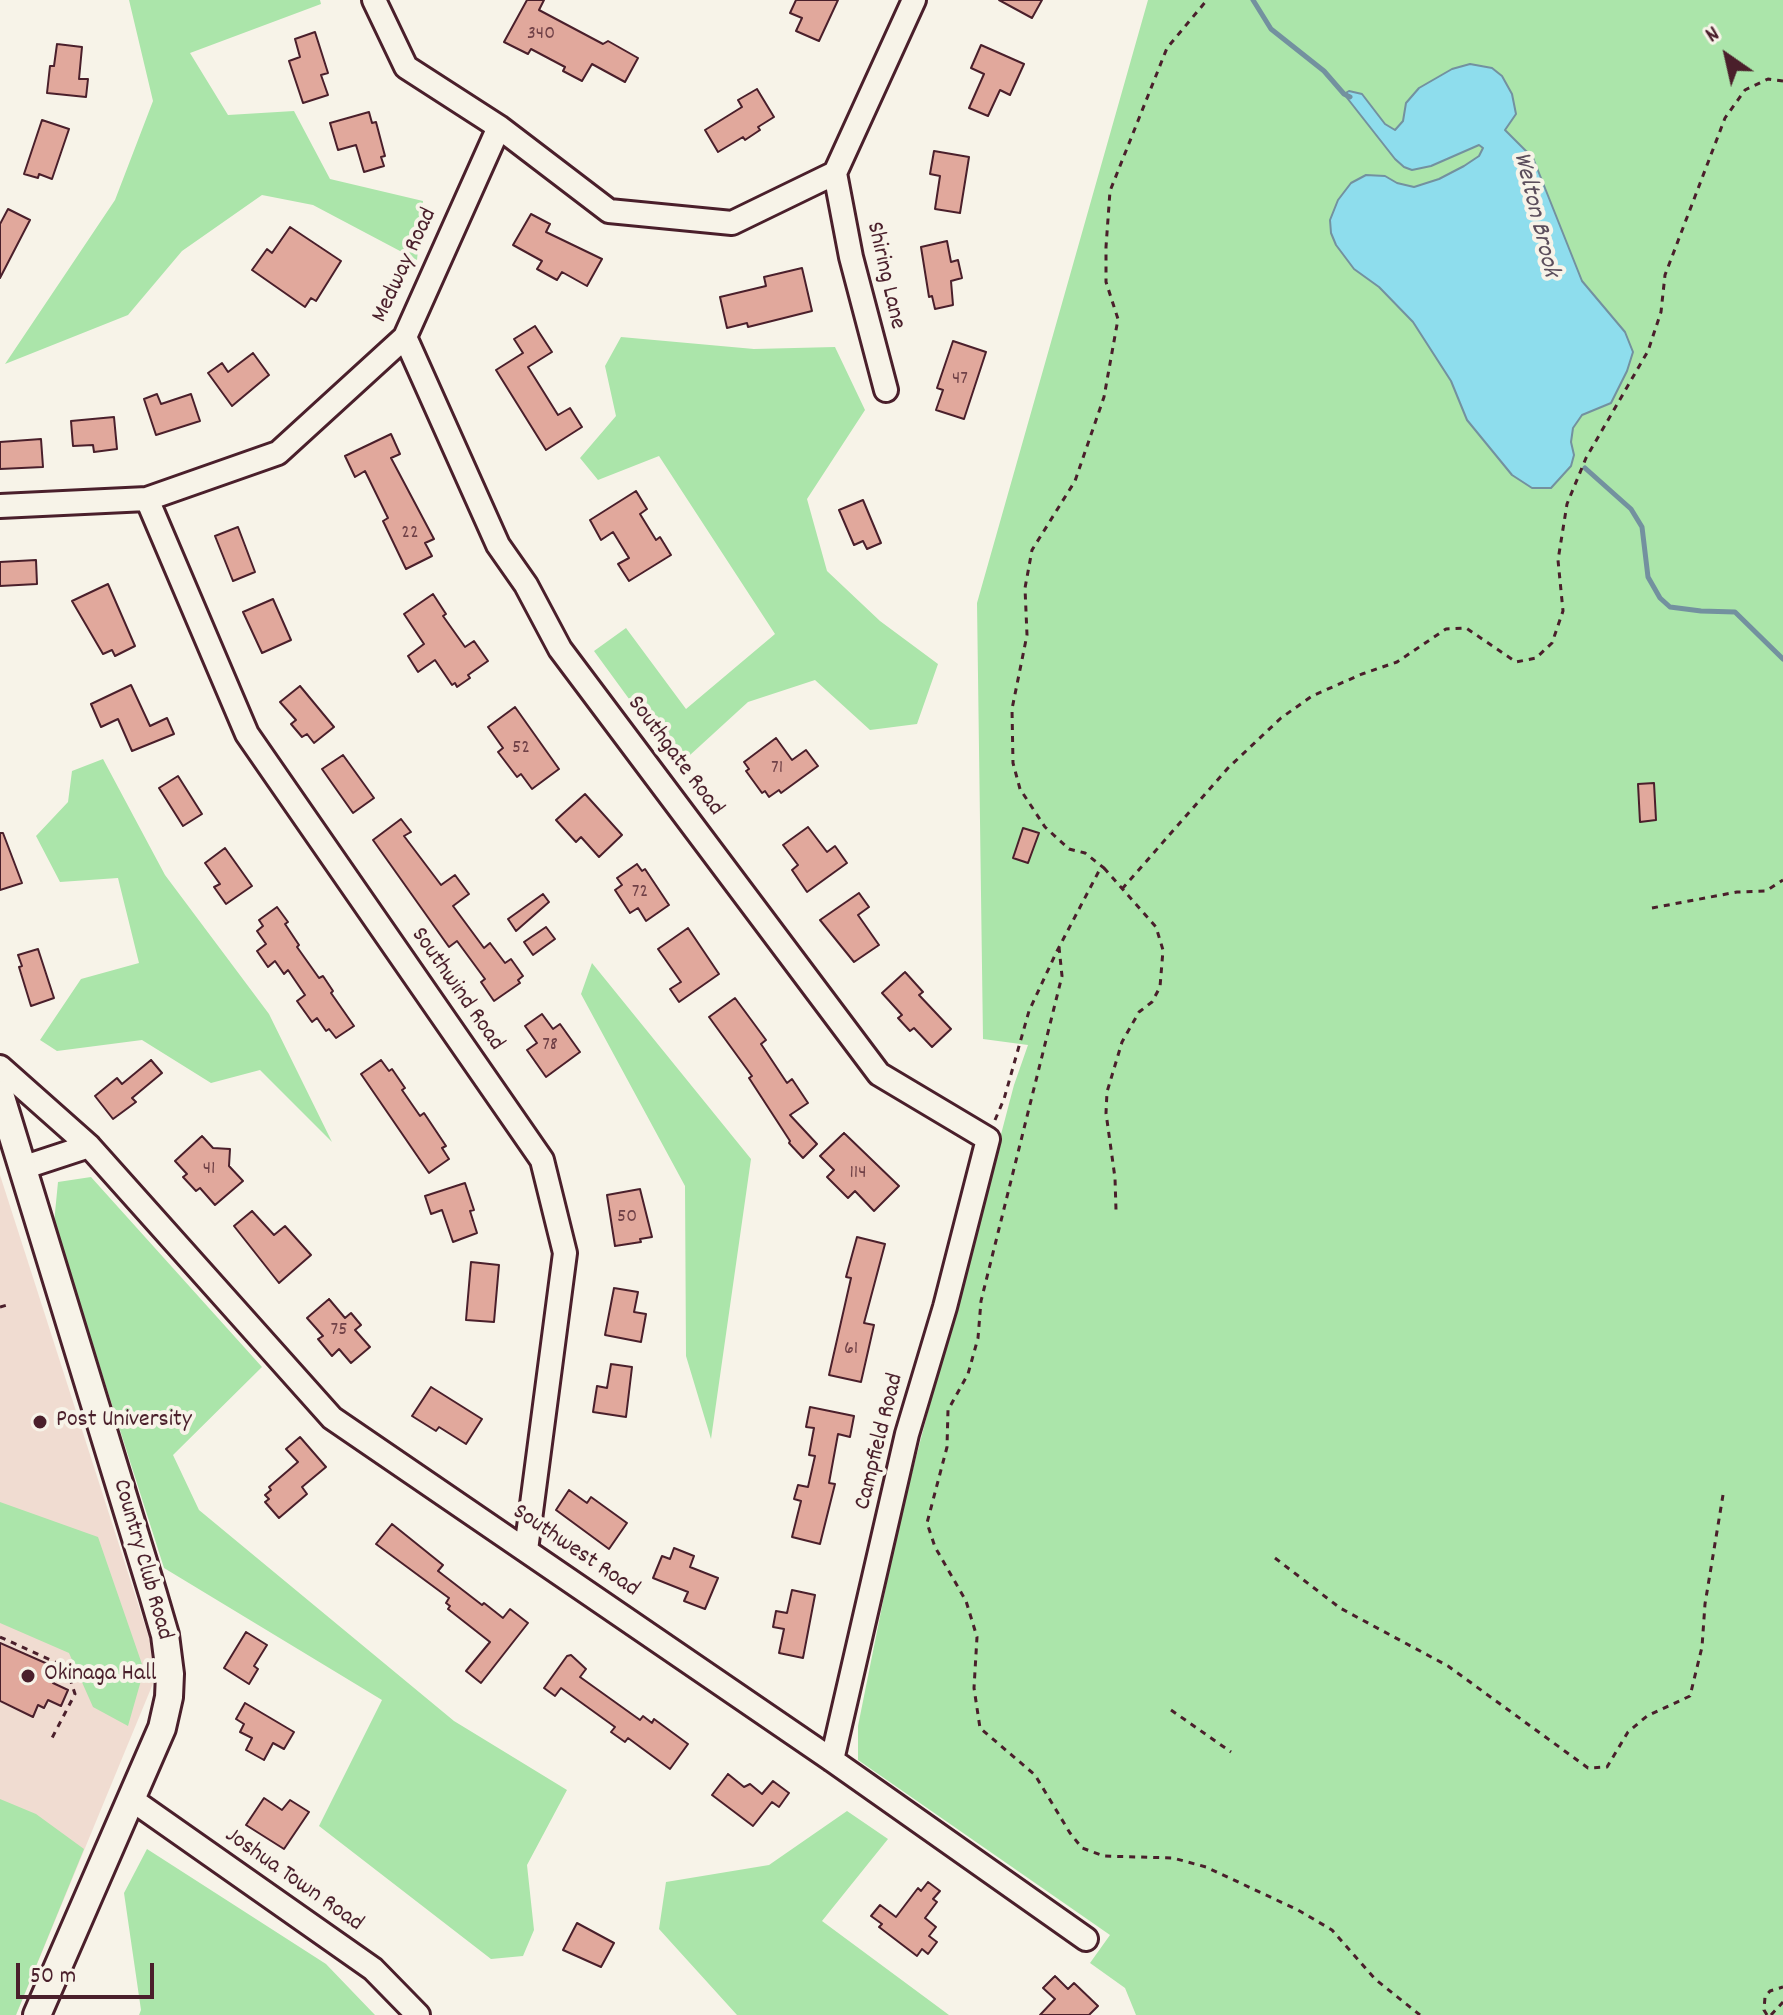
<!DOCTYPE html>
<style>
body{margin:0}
#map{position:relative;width:1783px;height:2015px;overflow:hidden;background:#f7f3e8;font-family:Dekko,sans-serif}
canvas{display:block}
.north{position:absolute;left:1687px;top:16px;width:80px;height:80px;-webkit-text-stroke:6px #f7f3e8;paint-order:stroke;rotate:326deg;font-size:22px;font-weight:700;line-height:32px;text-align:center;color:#4a1f2b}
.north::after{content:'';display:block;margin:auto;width:28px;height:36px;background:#4a1f2b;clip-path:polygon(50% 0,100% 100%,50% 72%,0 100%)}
.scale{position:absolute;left:16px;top:1963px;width:138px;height:36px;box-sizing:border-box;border:4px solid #4a1f2b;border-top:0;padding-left:10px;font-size:24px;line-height:28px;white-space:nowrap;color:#4a1f2b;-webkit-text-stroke:6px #f7f3e8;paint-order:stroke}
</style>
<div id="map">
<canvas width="1783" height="2015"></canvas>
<div class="north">N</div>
<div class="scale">50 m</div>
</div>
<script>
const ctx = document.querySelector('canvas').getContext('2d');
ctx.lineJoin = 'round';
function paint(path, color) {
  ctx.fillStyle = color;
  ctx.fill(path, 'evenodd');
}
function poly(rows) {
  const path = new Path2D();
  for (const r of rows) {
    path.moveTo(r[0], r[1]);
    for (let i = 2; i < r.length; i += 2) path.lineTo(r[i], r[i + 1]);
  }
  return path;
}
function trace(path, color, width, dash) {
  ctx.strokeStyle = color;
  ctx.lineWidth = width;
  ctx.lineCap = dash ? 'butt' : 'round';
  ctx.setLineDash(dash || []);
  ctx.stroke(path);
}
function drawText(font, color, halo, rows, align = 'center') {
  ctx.font = font + ' Dekko,sans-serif';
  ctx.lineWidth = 8;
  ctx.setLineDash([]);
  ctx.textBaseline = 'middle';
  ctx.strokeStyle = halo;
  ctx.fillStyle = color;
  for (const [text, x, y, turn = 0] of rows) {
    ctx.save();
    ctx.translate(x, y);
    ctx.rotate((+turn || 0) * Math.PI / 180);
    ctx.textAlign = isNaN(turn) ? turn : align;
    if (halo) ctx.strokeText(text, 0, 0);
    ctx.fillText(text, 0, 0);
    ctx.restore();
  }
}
const built = poly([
 [0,1175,159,1669,16,2015,0,2015]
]);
const green = poly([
 [129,0,320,0,321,4,190,53,228,115,294,111,330,179,423,201,417,260,313,205,262,195,182,251,128,315,5,364,115,200,153,101],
 [1148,0,1783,0,1783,2015,1136,2015,1125,1988,1090,1963,1110,1935,858,1760,858,1726,899,1522,1014,1085,1028,1045,983,1039,977,603],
 [621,337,754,349,835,347,865,410,807,499,827,571,880,621,938,664,917,724,870,730,815,680,748,702,678,766,594,651,626,628,686,709,775,634,659,456,598,480,580,458,616,416,605,366],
 [103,759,165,875,269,1014,332,1142,260,1070,211,1083,142,1040,57,1051,40,1040,81,979,139,963,118,878,60,882,36,836,68,802,72,771],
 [592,963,751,1159,711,1439,686,1356,685,1186,581,994],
 [91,1177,262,1367,173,1455,199,1510,454,1721,567,1790,527,1865,534,1930,523,1956,491,1959,319,1826,382,1700,164,1568,54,1223,58,1182],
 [0,1502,98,1537,144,1670,128,1726,93,1707,69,1653,0,1623],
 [0,1799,36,1814,84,1849,16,2015,0,2015],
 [847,1811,888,1839,822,1921,949,2015,737,2015,659,1929,666,1882,769,1865],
 [147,1849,326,1964,375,2015,139,2015,141,2010,124,1893]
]);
const water = poly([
 [1470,64,1492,68,1502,76,1512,94,1516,114,1505,130,1533,158,1582,281,1625,332,1633,352,1627,371,1611,403,1582,415,1573,428,1571,442,1574,455,1571,466,1551,488,1532,488,1512,475,1467,420,1451,381,1413,322,1379,287,1354,269,1336,245,1331,233,1330,220,1338,200,1351,183,1366,175,1385,176,1397,183,1414,187,1439,179,1464,166,1479,156,1483,148,1479,145,1431,166,1412,170,1404,167,1395,159,1344,94,1349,91,1362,94,1385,124,1395,130,1403,121,1406,103,1419,88,1452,69,1470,64]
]);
const stream = poly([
 [1253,0,1271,29,1324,71,1344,94,1350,97],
 [1585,468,1631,509,1642,527,1648,577,1660,598,1670,607,1701,611,1735,612,1783,659]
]);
const building = poly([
 [527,0,544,0,539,10,603,44,608,41,638,58,625,82,592,64,582,81,563,71,565,67,531,49,528,54,504,42,527,0],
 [796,0,838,0,819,41,796,31,802,18,790,13,796,0],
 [999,0,1042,0,1032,18,999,0],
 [315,32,328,73,321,75,328,95,303,103,289,61,300,57,295,39,315,32],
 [57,44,82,47,79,79,88,79,86,97,47,93,50,66,54,66,57,44],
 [981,45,1024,64,1010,95,1000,90,988,116,969,108,984,74,971,68,981,45],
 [757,89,774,117,758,127,760,130,745,140,743,137,718,152,705,130,742,107,738,100,757,89],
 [369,112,372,123,376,122,385,156,381,157,384,166,364,172,356,145,338,150,330,123,369,112],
 [42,120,69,129,52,179,39,174,38,178,24,174,42,120],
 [934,151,969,157,960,213,935,209,940,176,930,174,934,151],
 [8,209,30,220,0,278,0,224,8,209],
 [531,214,550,224,546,232,602,259,587,286,562,272,557,280,537,269,542,261,513,245,531,214],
 [290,227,341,261,316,301,311,298,305,307,252,270,267,249,272,253,290,227],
 [947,241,951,262,958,260,962,278,951,281,953,305,935,309,932,296,929,297,921,247,947,241],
 [802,268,812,311,748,327,747,323,727,328,720,297,766,286,764,277,802,268],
 [535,326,552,352,528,367,558,415,570,408,582,427,546,450,496,370,523,353,514,339,535,326],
 [953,341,986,352,964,419,936,410,943,390,937,388,953,341],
 [253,353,269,375,232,406,208,373,222,363,228,372,253,353],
 [157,394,161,404,191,394,200,421,156,435,144,399,157,394],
 [114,417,117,449,94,452,93,445,73,446,71,421,114,417],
 [391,434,400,454,391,458,434,539,425,543,432,556,406,569,383,521,388,518,365,471,355,477,345,456,391,434],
 [41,439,43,467,0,469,0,442,41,439],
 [636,491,647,509,640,514,656,540,660,537,671,555,629,581,618,564,629,558,613,532,601,540,590,520,636,491],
 [863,500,881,543,867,549,863,541,854,545,839,510,863,500],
 [238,527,255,572,233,581,215,536,238,527],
 [36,560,37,584,0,586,0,562,36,560],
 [108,584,135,646,115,656,112,650,103,654,72,601,108,584],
 [433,594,446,614,443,616,465,647,474,641,488,661,468,675,470,678,457,687,455,683,452,685,435,660,418,672,408,656,424,644,404,614,433,594],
 [273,599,291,640,262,653,243,612,273,599],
 [131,685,150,726,167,718,174,734,132,751,118,719,101,727,91,704,131,685],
 [300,686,334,727,314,743,307,734,302,737,291,724,296,720,280,702,300,686],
 [515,707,559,769,532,789,521,774,517,777,498,752,503,748,488,727,515,707],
 [776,738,792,760,806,750,818,766,781,793,779,790,769,797,765,791,762,793,746,771,749,769,744,762,776,738],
 [343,755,374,798,353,813,322,769,343,755],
 [178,776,202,814,183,826,159,788,178,776],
 [1654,783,1656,820,1640,822,1638,784,1654,783],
 [585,794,622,835,599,857,581,837,576,842,556,820,585,794],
 [401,819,411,832,404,836,441,885,455,875,469,894,453,906,484,948,490,943,505,963,511,959,523,976,518,980,520,983,494,1001,481,982,485,979,457,941,449,947,373,840,401,819],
 [808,827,827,852,835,846,847,863,807,892,792,870,798,865,783,845,808,827],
 [1023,828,1039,833,1028,863,1013,858,1023,828],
 [0,833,3,833,22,883,0,890,0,833],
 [225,848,252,886,226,904,214,887,220,884,205,863,225,848],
 [637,864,642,871,645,869,669,905,646,921,638,908,630,913,615,890,622,885,617,878,637,864],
 [859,893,869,907,858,915,879,945,854,962,820,920,859,893],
 [543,894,549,902,516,931,508,919,543,894],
 [277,907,288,922,285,924,299,945,297,947,319,978,323,976,333,991,331,993,354,1026,336,1038,329,1029,326,1031,317,1018,312,1022,297,1001,305,995,288,970,284,974,275,961,268,967,257,951,266,944,257,931,263,926,259,920,277,907],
 [546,927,555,939,533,955,524,942,546,927],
 [688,928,719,974,679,1002,670,989,681,982,658,949,688,928],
 [38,949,54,998,31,1006,19,967,22,966,18,955,38,949],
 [905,972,923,992,919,995,951,1029,932,1047,914,1028,910,1031,898,1018,902,1015,882,993,905,972],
 [735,998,766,1040,761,1044,787,1083,792,1079,808,1103,790,1115,817,1144,803,1158,789,1143,790,1141,749,1078,752,1076,709,1017,735,998],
 [542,1014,553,1029,560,1024,580,1052,546,1077,527,1050,537,1043,525,1026,542,1014],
 [151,1060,162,1073,132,1098,136,1102,113,1119,95,1096,117,1078,122,1084,151,1060],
 [381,1060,389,1071,392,1069,405,1088,402,1090,420,1116,424,1113,446,1146,442,1148,449,1159,429,1173,361,1074,381,1060],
 [844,1133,899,1186,874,1211,855,1191,848,1198,827,1177,834,1170,820,1156,844,1133],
 [202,1136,213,1148,230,1149,229,1166,243,1181,215,1205,200,1188,196,1191,183,1177,187,1174,175,1161,202,1136],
 [465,1183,474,1210,470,1211,477,1233,453,1242,442,1210,431,1214,425,1196,465,1183],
 [640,1189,652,1237,640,1239,641,1242,615,1246,607,1195,640,1189],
 [252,1211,274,1235,285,1226,311,1255,279,1283,234,1226,252,1211],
 [857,1237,885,1244,864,1323,874,1325,861,1382,829,1375,851,1278,846,1277,857,1237],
 [471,1262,499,1265,494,1322,466,1320,471,1262],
 [614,1288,638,1292,634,1312,646,1314,641,1342,605,1335,614,1288],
 [329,1299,345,1318,351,1313,361,1325,355,1330,370,1347,351,1363,339,1349,332,1356,318,1339,323,1336,307,1318,329,1299],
 [611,1364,632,1367,626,1417,593,1412,597,1386,607,1388,611,1364],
 [431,1387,482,1419,466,1444,439,1427,436,1431,412,1416,431,1387],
 [810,1407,854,1416,850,1437,838,1434,829,1483,835,1484,820,1544,792,1537,801,1501,794,1499,798,1485,808,1487,815,1456,809,1455,814,1428,806,1427,810,1407],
 [300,1437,326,1467,302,1487,307,1494,279,1518,265,1502,269,1499,265,1495,271,1490,269,1487,298,1462,286,1449,300,1437],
 [569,1490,587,1503,591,1497,627,1523,609,1549,556,1510,569,1490],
 [392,1524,443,1565,438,1571,482,1605,484,1603,503,1618,510,1609,528,1623,481,1683,466,1671,490,1642,448,1609,450,1606,446,1603,449,1598,376,1544,392,1524],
 [674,1548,694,1556,690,1567,718,1578,705,1609,684,1601,688,1592,653,1578,662,1556,670,1559,674,1548],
 [792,1590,815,1595,803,1658,779,1653,784,1629,773,1627,776,1611,787,1613,792,1590],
 [246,1632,267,1645,254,1666,258,1669,249,1684,224,1668,246,1632],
 [0,1643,59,1669,53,1683,68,1690,61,1706,48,1700,44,1708,38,1705,33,1717,0,1701,0,1643],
 [571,1655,586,1669,580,1677,640,1720,643,1716,652,1723,654,1719,688,1744,670,1769,628,1738,625,1742,611,1732,615,1727,561,1688,555,1696,544,1688,567,1656,571,1655],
 [245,1703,294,1732,284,1749,273,1743,264,1760,246,1750,252,1738,240,1732,244,1724,236,1719,245,1703],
 [728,1774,744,1787,750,1784,762,1794,773,1781,789,1793,779,1807,772,1802,753,1826,712,1795,728,1774],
 [264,1798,282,1810,290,1800,309,1812,284,1849,246,1825,264,1798],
 [928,1882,940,1891,933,1899,937,1902,925,1918,936,1927,929,1936,937,1942,928,1954,922,1949,917,1956,879,1927,882,1924,871,1916,880,1905,896,1917,918,1888,921,1891,928,1882],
 [577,1923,614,1943,601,1967,563,1950,577,1923],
 [1055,1976,1068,1989,1074,1983,1098,2006,1089,2015,1040,2015,1055,1999,1043,1988,1055,1976]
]);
const path = poly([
 [1104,868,1156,927,1163,950,1160,987,1152,1002,1139,1012,1122,1042,1107,1092,1106,1113,1115,1178,1116,1210],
 [1122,889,1228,768,1281,718,1312,696,1362,674,1397,662,1446,629,1466,628,1516,662,1536,658,1552,643,1563,611,1558,560,1567,504,1586,458,1648,351,1661,312,1665,275,1725,118,1745,90,1768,79,1783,81],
 [1652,908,1737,892,1766,891,1783,880],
 [1059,947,1062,976,981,1301,978,1338,968,1374,948,1410,947,1447,927,1523,935,1547,966,1601,977,1637,974,1688,980,1728,1035,1775,1070,1833,1082,1848,1104,1856,1173,1858,1206,1867,1298,1910,1332,1930,1375,1979,1420,2015],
 [995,1120,1004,1099,1029,1011,1056,953,1100,869,1104,868,1085,853,1069,849,1045,827,1020,789,1013,763,1012,709,1027,635,1025,588,1032,550,1075,481,1104,397,1118,319,1106,282,1106,247,1110,191,1167,48,1207,0],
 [0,1307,7,1305],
 [1275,1558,1340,1608,1448,1666,1588,1768,1607,1767,1628,1732,1647,1716,1690,1696,1702,1647,1705,1604,1723,1495],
 [0,1637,66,1667,75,1694,52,1738],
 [1171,1710,1231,1752],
 [1767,2015,1764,2010,1765,1997,1770,1991,1783,1987],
 [1771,2015,1783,2002]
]);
const minor = poly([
 [374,0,406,67,499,127,609,211,732,223,835,173,914,0],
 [835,173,851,257,886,390],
 [405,337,498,545,526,585,560,649,879,1074,988,1139,945,1307,907,1434,832,1760],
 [147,499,247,734,542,1160,565,1253,526,1550],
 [0,506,147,499,278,453,405,337,499,127],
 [0,1067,89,1146,332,1418,832,1760,1086,1939],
 [22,1168,89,1146],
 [131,1799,373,1969,418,2015]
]);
const tertiary = poly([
 [0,1094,153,1594,165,1635,170,1674,169,1697,162,1728,37,2015]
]);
const markers = [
 [40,1422,8,"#4a1f2b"],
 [28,1676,8,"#4a1f2b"]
];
const numberNames = [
 ["340",541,35],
 ["47",960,380],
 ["22",410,534],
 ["52",521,749],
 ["71",777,769],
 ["72",640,893],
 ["78",550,1046],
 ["41",209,1170],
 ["114",858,1174],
 ["50",627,1218],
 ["75",339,1331],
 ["61",851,1350]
];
const streetNames = [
 ["Medway Road",406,266,-65],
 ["Shiring Lane",884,276,77],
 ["Southgate Road",674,757,53],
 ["Southwind Road",456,990,55],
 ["Campfield Road",881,1442,-76],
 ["Southwest Road",575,1552,34],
 ["Country Club Road",141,1560,74],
 ["Joshua Town Road",293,1881,35]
];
const poiNames = [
 ["Post University",56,1422],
 ["Okinaga Hall",44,1676]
];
const waterNames = [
 ["Welton Brook",1534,215,76]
];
paint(built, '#f0dcd1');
paint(green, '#abe5aa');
paint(water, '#8edded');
trace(water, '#73919f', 2);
trace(stream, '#73919f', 5);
paint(building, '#e1a89c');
trace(building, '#4a1f2b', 2);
trace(minor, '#4a1f2b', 28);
trace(tertiary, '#4a1f2b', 32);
trace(path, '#4a1f2b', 3, [6, 6]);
trace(minor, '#f7f3e8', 22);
trace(tertiary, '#f7f3e8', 26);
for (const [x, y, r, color] of markers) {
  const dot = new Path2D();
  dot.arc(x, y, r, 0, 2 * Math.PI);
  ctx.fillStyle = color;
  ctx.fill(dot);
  trace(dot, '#f7f3e8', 3);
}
drawText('20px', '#704147', null, numberNames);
drawText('24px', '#4a1f2b', '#f7f3e8', streetNames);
drawText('24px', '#4a1f2b', '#f7f3e8', poiNames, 'left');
drawText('italic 26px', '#5b4e5c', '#f7f3e8', waterNames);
</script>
